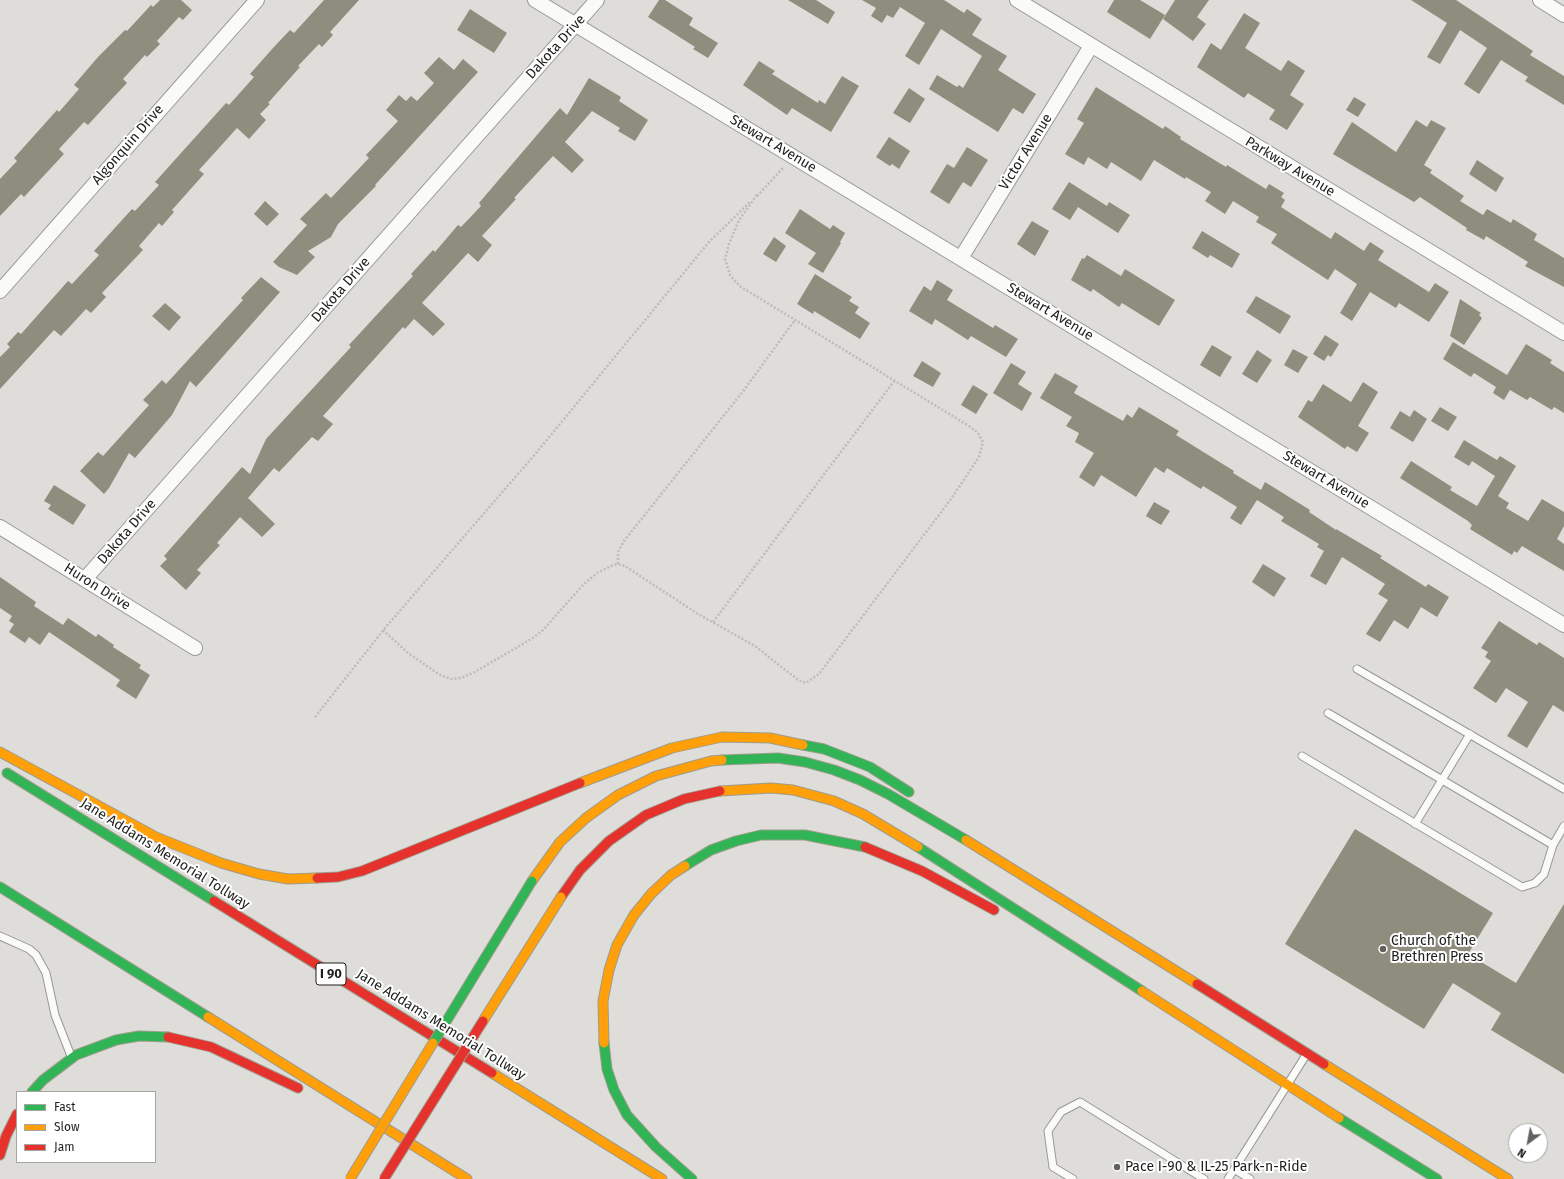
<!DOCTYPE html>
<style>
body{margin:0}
#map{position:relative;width:1564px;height:1179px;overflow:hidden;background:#deddd9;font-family:"Fira Sans",sans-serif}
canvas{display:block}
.legend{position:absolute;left:16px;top:1091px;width:140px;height:72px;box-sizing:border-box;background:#fff;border:1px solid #a5a5a4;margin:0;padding:5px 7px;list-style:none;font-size:12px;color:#1e1e1c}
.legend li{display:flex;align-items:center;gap:8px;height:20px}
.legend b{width:20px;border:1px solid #a5a5a4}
.north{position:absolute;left:1508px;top:1123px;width:40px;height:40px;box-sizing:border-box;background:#fff;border:1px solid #a5a5a4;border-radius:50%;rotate:212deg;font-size:11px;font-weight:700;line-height:16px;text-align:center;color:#1e1e1c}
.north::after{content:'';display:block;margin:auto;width:14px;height:18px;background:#61615e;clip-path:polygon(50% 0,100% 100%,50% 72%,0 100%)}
</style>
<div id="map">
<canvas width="1564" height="1179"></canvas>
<ul class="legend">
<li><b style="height:5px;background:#30b455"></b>Fast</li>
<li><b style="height:5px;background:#ff9f0a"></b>Slow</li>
<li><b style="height:5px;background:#e5322d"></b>Jam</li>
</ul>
<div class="north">N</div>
</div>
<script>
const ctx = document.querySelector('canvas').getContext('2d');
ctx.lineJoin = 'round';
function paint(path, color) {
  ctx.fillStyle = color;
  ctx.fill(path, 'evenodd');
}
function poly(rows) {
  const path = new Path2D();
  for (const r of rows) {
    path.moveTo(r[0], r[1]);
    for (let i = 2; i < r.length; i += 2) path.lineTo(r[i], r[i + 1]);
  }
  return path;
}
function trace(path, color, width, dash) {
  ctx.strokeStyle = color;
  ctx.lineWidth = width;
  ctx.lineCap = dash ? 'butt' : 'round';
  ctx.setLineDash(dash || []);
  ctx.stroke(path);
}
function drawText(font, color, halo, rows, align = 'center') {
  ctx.font = font + ' "Fira Sans",sans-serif';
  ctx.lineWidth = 4;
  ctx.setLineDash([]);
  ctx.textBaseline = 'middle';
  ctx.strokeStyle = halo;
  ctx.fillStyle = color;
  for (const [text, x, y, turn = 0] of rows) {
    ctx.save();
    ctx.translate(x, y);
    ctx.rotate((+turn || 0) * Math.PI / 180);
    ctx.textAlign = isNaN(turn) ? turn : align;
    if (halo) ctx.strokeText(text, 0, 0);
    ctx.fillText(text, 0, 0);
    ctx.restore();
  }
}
const building = poly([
 [160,0,181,0,192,10,183,20,179,17,157,41,160,44,147,57,145,55,123,79,127,83,110,101,88,125,84,122,59,149,64,154,24,197,21,194,0,216,0,179,17,161,14,158,57,110,59,112,79,89,74,85,98,57,125,30,127,31,151,5,153,7],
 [324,0,359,0,330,32,333,35,322,47,319,44,298,66,300,67,268,103,270,104,260,114,266,120,249,139,237,128,199,170,204,174,172,210,174,212,162,226,159,223,139,246,143,250,102,293,106,297,91,313,86,309,61,336,54,330,0,389,0,357,10,347,7,344,18,332,21,334,68,281,72,284,99,255,94,251,132,209,135,211,159,185,155,182,226,103,229,105,254,77,250,74,273,48,290,30,294,33],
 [659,0,665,0,693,18,689,25,718,43,708,58,693,49,695,47,648,17],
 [788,0,816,0,835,12,828,24],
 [862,0,944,0,964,13,967,9,982,19,972,35,1007,56,998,70,1036,94,1023,114,1013,108,998,132,929,89,937,75,957,87,959,85,963,88,982,56,941,29,919,65,905,56,925,23,900,7,893,18,887,15,882,23,871,16,876,8],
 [1114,0,1140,0,1165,15,1150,39,1107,12],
 [1175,0,1209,0,1197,17,1206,24,1193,41,1163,19],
 [1411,0,1456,0,1533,51,1530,55,1564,76,1564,105,1525,81,1528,77,1501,60,1479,94,1464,84,1487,48,1460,30,1440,64,1427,57,1447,23],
 [470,9,507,33,494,53,457,30],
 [1244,13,1260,23,1245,48,1281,71,1288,60,1305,71,1290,95,1304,104,1287,130,1269,119,1275,110,1248,93,1244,98,1197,67,1211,43,1221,50],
 [439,57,454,70,463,59,478,72,375,185,376,186,338,224,331,237,308,251,315,257,297,275,279,267,273,262,307,225,300,219,326,193,331,198,369,158,366,155,398,121,386,110,399,95,406,101,411,96,417,101,434,83,424,73],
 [759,61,775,71,772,74,818,103,819,100,825,104,842,76,859,86,831,132,792,108,787,115,743,85],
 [589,78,621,97,619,101,648,120,635,141,618,131,620,128,592,111,565,142,584,160,572,173,553,156,514,198,516,199,482,236,492,245,478,262,468,253,422,303,445,324,433,336,414,319,405,329,403,327,323,416,333,424,318,441,312,437,279,472,274,468,248,498,275,524,262,537,240,517,217,543,220,545,197,570,201,573,186,590,160,566,167,559,164,556,242,467,250,474,266,439,351,347,349,345,383,308,413,276,411,274,433,250,435,252,458,225,461,227,481,206,479,203,560,108,567,115],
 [1096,87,1163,129,1165,126,1181,137,1180,139,1226,167,1227,165,1266,189,1269,184,1284,193,1281,197,1285,200,1281,207,1331,239,1335,232,1364,251,1370,242,1384,251,1378,260,1429,292,1435,283,1449,292,1429,322,1399,303,1396,308,1370,292,1352,321,1340,313,1357,284,1335,269,1328,280,1271,243,1277,234,1256,222,1259,217,1233,201,1225,214,1205,201,1211,192,1186,177,1185,179,1154,160,1141,181,1111,162,1107,169,1088,157,1084,165,1065,154,1084,123,1077,119],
 [909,88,925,99,910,123,893,113],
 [1354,97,1366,104,1358,117,1346,110],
 [1416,120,1427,127,1431,120,1446,128,1424,165,1432,170,1430,173,1464,196,1460,201,1483,215,1487,209,1511,223,1513,219,1537,234,1534,240,1564,258,1564,287,1525,266,1528,262,1486,236,1484,240,1466,230,1467,228,1420,197,1414,202,1333,154,1352,122,1396,152],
 [889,137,910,151,899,169,892,164,890,166,876,157],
 [967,147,988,160,971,187,963,182,949,204,930,192,947,164,954,168],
 [1477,160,1504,178,1496,192,1469,174],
 [1069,182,1107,206,1109,202,1130,215,1118,233,1078,207,1070,220,1052,209],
 [265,201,279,214,267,226,254,214],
 [800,209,830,229,833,225,845,233,840,242,841,243,823,273,808,264,816,253,785,233],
 [1032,221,1049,231,1035,256,1017,244],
 [1202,231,1240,254,1232,268,1210,255,1208,258,1192,248],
 [774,237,786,246,776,262,763,254],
 [1087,255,1121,276,1125,269,1175,300,1159,326,1122,303,1119,307,1093,289,1091,292,1071,280,1082,258,1084,259],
 [815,274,852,297,849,301,859,307,855,313,870,323,860,339,814,311,813,314,797,304],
 [261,277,280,292,196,387,190,381,172,415,135,458,129,453,109,488,104,494,80,471,98,452,103,456,149,405,143,400,162,380,166,384,243,300,241,298],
 [937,280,953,290,947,300,993,328,995,325,1018,339,1006,357,971,336,968,340,935,319,932,325,909,311,924,286,931,291],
 [1256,296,1291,316,1280,334,1246,312],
 [1460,299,1481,313,1479,315,1482,318,1464,345,1450,336],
 [165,303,181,317,169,331,152,316],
 [1325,335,1339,344,1331,357,1328,355,1324,361,1313,354],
 [1453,342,1507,375,1526,344,1552,360,1550,363,1564,372,1564,413,1554,407,1552,410,1530,397,1527,400,1510,390,1504,400,1493,393,1496,387,1474,373,1471,377,1443,359],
 [1212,345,1232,357,1220,377,1200,365],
 [1293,349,1308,357,1298,373,1284,365],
 [1257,350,1272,360,1257,383,1242,374],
 [922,361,941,373,933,387,913,376],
 [1011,363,1026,372,1018,384,1032,393,1022,411,993,393],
 [1055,373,1078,386,1074,393,1123,421,1127,414,1132,418,1139,407,1179,431,1176,435,1234,471,1233,473,1261,490,1265,482,1310,510,1309,512,1336,530,1336,529,1382,556,1380,558,1426,587,1428,584,1449,597,1437,617,1421,607,1408,629,1394,620,1380,642,1366,634,1388,600,1378,594,1385,584,1342,557,1326,585,1310,576,1324,551,1317,547,1319,544,1281,521,1284,517,1257,500,1241,525,1230,518,1237,507,1203,486,1201,489,1167,468,1164,473,1155,467,1136,497,1101,475,1094,487,1079,477,1094,453,1075,442,1079,433,1066,426,1072,417,1040,398],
 [1363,382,1378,392,1358,426,1369,433,1357,452,1347,446,1345,449,1298,417,1308,400,1312,402,1323,384,1351,402],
 [973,385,988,394,976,414,961,405],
 [1440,407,1457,417,1448,431,1431,421],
 [1414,410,1427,419,1413,442,1390,428,1400,411,1410,417],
 [1464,440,1497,460,1500,456,1516,466,1498,496,1509,503,1506,508,1528,521,1542,499,1564,512,1564,526,1557,539,1564,544,1564,571,1522,546,1517,553,1514,551,1512,555,1470,529,1472,525,1468,521,1400,478,1411,461,1452,487,1450,490,1477,506,1495,476,1472,461,1469,466,1454,457],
 [54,485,86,505,73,525,48,509,51,505,44,501],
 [1154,502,1170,511,1161,525,1146,516],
 [1263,564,1286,578,1274,597,1252,582],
 [0,577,36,602,34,606,63,625,68,618,96,637,98,634,114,645,113,647,141,665,139,668,150,675,136,699,116,686,120,680,49,632,40,645,29,637,25,643,9,632,14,624,9,621,12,616,0,608],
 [1499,621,1537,645,1539,642,1564,658,1564,712,1553,705,1527,748,1507,736,1528,702,1506,688,1496,703,1473,688,1491,661,1485,657,1488,652,1481,648],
 [1355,829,1493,913,1468,954,1516,983,1564,904,1564,1074,1491,1030,1501,1013,1453,983,1424,1029,1285,944]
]);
const path = poly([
 [757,196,784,167],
 [618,564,618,552,624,541,744,390,795,320],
 [713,622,895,380],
 [383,630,408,653,440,675,451,679,461,678,473,673,533,638,543,630,583,585,597,573,613,565,618,564,625,566,698,614,755,646,798,680,806,683,819,674,951,499,979,457,983,442,978,433,969,426,741,287,735,281,730,275,725,259,729,244,739,220,757,195],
 [315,717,385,628,537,452,709,242,750,202]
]);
const lane = poly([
 [1357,669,1564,789],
 [1328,713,1553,845],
 [1302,756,1522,887,1535,883,1544,874,1553,845,1564,826],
 [1415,824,1470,734],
 [0,936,29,949,36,955,46,973,55,1015,71,1056],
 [1234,1169,1250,1179],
 [1073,1179,1053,1167,1048,1131,1061,1112,1080,1102,1204,1179],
 [1228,1179,1306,1055]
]);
const street = poly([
 [535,0,1564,625],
 [1017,0,1564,333],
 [1540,0,1564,15],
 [961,258,1091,46],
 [0,291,257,0],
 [0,527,195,648],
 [85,579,597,0]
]);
const fast = poly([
 [803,745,824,749,870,767,909,792],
 [722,760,778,758,805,762,834,770,860,780,888,794,966,840],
 [7,773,214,901],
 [918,847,1142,991],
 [685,866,711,850,736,841,761,835,805,835,865,847],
 [0,887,208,1017],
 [604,1043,607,1069,614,1090,627,1115,656,1147,692,1179],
 [32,1092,43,1080,76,1055,116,1040,139,1036,168,1037],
 [1339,1118,1437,1179]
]);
const slow = poly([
 [0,752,156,837,221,863,259,874,288,879,317,878],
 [580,783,672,748,722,737,770,738,803,745],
 [720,791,771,788,793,790,834,801,863,814,918,847],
 [966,840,1197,984],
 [532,881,560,842,586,818,618,795,656,776,711,761,722,760],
 [1142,991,1339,1118],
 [208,1017,467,1179],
 [604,1043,603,1001,609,970,617,945,634,915,651,894,671,875,685,866],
 [1324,1064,1508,1179],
 [492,1073,662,1179]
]);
const jam = poly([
 [865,847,922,871,994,910],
 [317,878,338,877,362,871,580,783],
 [561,897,580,870,609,841,646,815,684,799,720,791],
 [214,901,492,1073],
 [1197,984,1324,1064],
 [168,1037,211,1047,298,1088],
 [0,1155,6,1136,17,1114]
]);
const fastBridge = poly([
 [433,1043,532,881]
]);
const slowBridge = poly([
 [483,1021,561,897],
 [350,1179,433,1043]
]);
const jamBridge = poly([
 [384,1179,483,1021]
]);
const markers = [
 [1383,949,4,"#61615e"],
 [1117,1167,4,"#61615e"]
];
const shields = [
 [331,974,30]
];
const shieldNames = [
 ["I 90",331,974]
];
const streetNames = [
 ["Dakota Drive",556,47,-48],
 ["Stewart Avenue",773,144,31],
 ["Algonquin Drive",128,145,-49],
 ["Victor Avenue",1026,152,-58],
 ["Parkway Avenue",1290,167,31],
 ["Dakota Drive",341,290,-49],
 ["Stewart Avenue",1050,312,31],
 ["Stewart Avenue",1326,480,31],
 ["Dakota Drive",127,532,-49],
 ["Huron Drive",97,587,32],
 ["Jane Addams Memorial Tollway",165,854,32],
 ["Jane Addams Memorial Tollway",441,1025,32]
];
const poiNames = [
 ["Church of the",1391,941],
 ["Brethren Press",1391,957],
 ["Pace I-90 & IL-25 Park-n-Ride",1125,1167]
];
paint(building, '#8f8d7d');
trace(lane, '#989895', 9);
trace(street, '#989895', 16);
trace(fast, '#9e9c8b', 11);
trace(slow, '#9e9c8b', 11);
trace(jam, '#9e9c8b', 11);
trace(path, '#bcbcbb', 2.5, [2, 2]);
trace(lane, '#fafaf9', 7);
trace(street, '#fafaf9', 14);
trace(fast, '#30b455', 9);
trace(slow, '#ff9f0a', 9);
trace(jam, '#e5322d', 9);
trace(fastBridge, '#9e9c8b', 11, []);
trace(slowBridge, '#9e9c8b', 11, []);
trace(jamBridge, '#9e9c8b', 11, []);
trace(fastBridge, '#30b455', 9);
trace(slowBridge, '#ff9f0a', 9);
trace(jamBridge, '#e5322d', 9);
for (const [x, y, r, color] of markers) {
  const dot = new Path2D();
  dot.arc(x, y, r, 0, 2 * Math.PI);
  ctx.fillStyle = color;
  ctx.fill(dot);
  trace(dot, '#fff', 1.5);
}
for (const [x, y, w] of shields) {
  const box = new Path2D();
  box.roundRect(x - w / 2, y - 11, w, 22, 3);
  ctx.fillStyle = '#fff';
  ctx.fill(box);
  trace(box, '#1e1e1c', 1);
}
drawText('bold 13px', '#1e1e1c', null, shieldNames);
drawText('14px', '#1e1e1c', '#fff', streetNames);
drawText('14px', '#1e1e1c', '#fff', poiNames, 'left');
</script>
